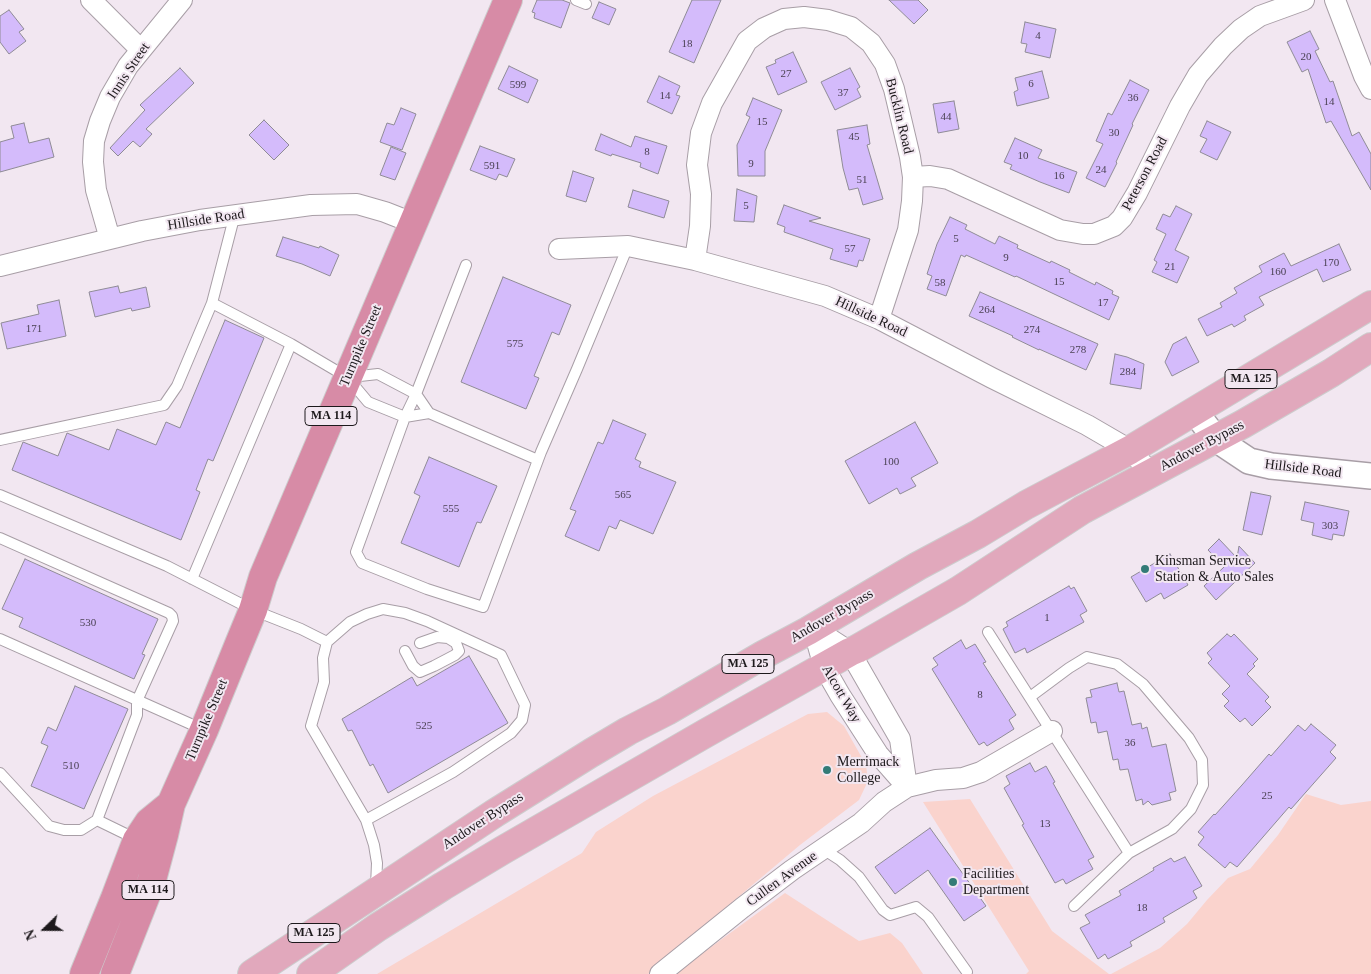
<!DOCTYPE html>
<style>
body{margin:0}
#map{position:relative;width:1371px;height:974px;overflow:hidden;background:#f2e7f1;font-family:Georgia,serif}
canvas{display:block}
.north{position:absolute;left:20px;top:904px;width:50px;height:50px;-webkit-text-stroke:4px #f2e7f1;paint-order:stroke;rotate:248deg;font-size:14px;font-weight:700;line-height:20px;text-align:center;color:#1d191c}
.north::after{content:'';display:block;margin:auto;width:18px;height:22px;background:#1d191c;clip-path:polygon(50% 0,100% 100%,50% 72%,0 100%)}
</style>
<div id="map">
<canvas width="1371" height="974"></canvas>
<div class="north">N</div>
</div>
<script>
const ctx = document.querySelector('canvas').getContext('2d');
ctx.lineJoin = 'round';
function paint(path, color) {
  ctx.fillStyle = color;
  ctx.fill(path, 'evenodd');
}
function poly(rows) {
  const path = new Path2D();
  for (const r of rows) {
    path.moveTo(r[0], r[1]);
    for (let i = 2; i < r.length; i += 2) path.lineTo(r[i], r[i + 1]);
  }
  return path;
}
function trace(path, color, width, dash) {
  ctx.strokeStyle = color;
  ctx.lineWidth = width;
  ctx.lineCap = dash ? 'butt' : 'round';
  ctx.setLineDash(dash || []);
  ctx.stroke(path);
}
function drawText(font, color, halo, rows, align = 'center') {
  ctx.font = font + ' Georgia,serif';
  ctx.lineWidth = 4;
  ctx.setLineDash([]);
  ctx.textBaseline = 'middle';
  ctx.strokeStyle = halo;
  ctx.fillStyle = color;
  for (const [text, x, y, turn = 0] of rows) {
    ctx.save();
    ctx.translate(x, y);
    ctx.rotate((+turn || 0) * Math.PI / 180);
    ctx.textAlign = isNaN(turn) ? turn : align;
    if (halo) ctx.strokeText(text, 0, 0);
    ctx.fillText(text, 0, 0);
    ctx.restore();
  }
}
const green = poly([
 [827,712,844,726,866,765,868,781,859,800,800,845,718,914,674,955,648,974,377,974,582,853,596,832,653,796,808,714],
 [1306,794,1341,805,1371,801,1371,974,1111,974,1160,948,1187,924,1207,900,1228,878,1250,869,1278,835],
 [970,799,1052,931,1109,974,1026,974,1029,971,923,802],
 [785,893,859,941,890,933,902,943,923,974,674,974]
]);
const building = poly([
 [537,0,562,0,570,3,561,28,534,18,535,13,532,12,537,0],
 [692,0,721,0,694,63,669,52,692,0],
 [889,0,918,0,928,10,914,24,889,0],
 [599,2,616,9,609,25,592,18,599,2],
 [9,10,24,29,19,32,26,41,9,54,0,42,0,16,9,10],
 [1025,22,1056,29,1050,58,1025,52,1027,44,1021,43,1025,22],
 [1310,31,1319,49,1315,51,1330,82,1333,81,1352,136,1359,132,1371,154,1371,190,1331,121,1326,123,1308,69,1302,72,1287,42,1310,31],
 [793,52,807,82,778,95,766,67,776,63,775,60,793,52],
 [509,66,538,80,528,103,498,89,509,66],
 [180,68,194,83,146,129,152,134,140,147,133,141,118,156,110,148,145,110,140,105,180,68],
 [850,68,860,87,857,89,861,97,835,110,821,82,850,68],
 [1042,71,1049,98,1017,106,1014,92,1018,90,1015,78,1042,71],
 [659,76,680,86,676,95,680,96,672,114,647,102,659,76],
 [1130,80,1149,90,1132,124,1133,125,1116,162,1117,163,1105,187,1086,178,1103,144,1096,141,1108,113,1112,115,1130,80],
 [753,98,782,110,765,151,765,176,738,176,737,145,750,117,746,115,753,98],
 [954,101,959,129,938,133,933,104,954,101],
 [401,108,416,114,402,150,380,142,387,123,394,125,401,108],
 [264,120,289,145,274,160,249,135,264,120],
 [1207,121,1231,132,1217,160,1200,152,1207,139,1200,136,1207,121],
 [24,123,29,143,49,138,54,157,0,172,0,142,14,138,11,126,24,123],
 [867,125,870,144,867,145,883,199,863,205,858,188,849,190,843,168,837,130,867,125],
 [601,134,631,147,635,136,667,146,658,174,640,167,641,163,612,154,611,156,595,150,601,134],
 [1015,138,1042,150,1038,158,1077,172,1069,193,1040,182,1010,169,1012,165,1004,162,1015,138],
 [480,146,515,159,507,177,499,174,496,180,470,170,480,146],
 [391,147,406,153,395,180,380,175,391,147],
 [573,171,594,178,586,202,566,196,573,171],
 [737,189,757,196,754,222,734,221,737,189],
 [633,190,669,201,664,218,628,207,633,190],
 [784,205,821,218,809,221,870,239,863,261,859,260,857,267,830,259,833,249,784,232,785,227,777,224,784,205],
 [1176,206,1192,214,1175,250,1189,257,1177,283,1152,272,1157,262,1154,260,1166,234,1156,229,1163,214,1170,217,1176,206],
 [950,217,967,225,965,229,995,244,999,236,1018,245,1017,248,1050,263,1051,261,1070,270,1069,272,1095,285,1096,282,1113,291,1112,294,1119,297,1109,320,1016,276,1015,277,966,255,965,257,961,255,946,296,927,289,932,276,927,274,937,244,950,217],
 [283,237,319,248,320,246,339,255,330,276,302,264,276,256,283,237],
 [1339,244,1351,270,1323,282,1317,269,1259,297,1264,305,1244,316,1246,320,1234,327,1232,324,1207,336,1198,319,1222,307,1220,303,1237,293,1234,288,1262,272,1259,266,1284,253,1291,266,1339,244],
 [503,277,571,305,559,335,552,332,534,376,539,378,526,409,461,382,503,277],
 [118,286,120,293,146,287,150,307,132,311,131,308,95,317,89,292,118,286],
 [980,292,1098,344,1086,370,1039,349,1039,350,1012,337,1013,336,969,316,980,292],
 [59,300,66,336,7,349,1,323,39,314,37,305,59,300],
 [225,320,264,338,213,461,208,459,196,490,200,492,181,540,12,470,23,442,58,456,67,433,109,450,117,429,156,445,166,422,180,428,225,320],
 [1186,337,1199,362,1172,376,1165,362,1173,344,1186,337],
 [1115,354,1127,357,1144,364,1141,389,1110,384,1115,354],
 [613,420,646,434,635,459,641,462,639,467,676,482,653,534,620,520,616,529,609,526,599,551,565,536,576,511,570,509,598,442,603,444,613,420],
 [915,422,938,463,911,478,916,486,900,494,897,488,869,504,845,461,915,422],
 [429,457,497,486,481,523,477,522,459,567,401,543,420,496,414,493,429,457],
 [1251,492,1271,496,1262,535,1243,530,1251,492],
 [1305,502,1349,511,1344,536,1333,534,1332,540,1312,535,1314,523,1301,520,1305,502],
 [1219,539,1237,558,1239,546,1255,563,1216,600,1204,586,1224,567,1208,550,1219,539],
 [1170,554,1188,585,1164,599,1161,593,1146,602,1131,577,1170,554],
 [25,559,158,619,142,654,145,655,134,679,19,627,23,618,2,609,25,559],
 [1069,586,1071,589,1074,587,1087,611,1080,615,1084,622,1027,653,1025,648,1015,653,1003,629,1008,626,1006,622,1069,586],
 [1227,634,1231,637,1234,634,1258,659,1253,664,1255,666,1247,674,1269,697,1265,701,1271,707,1252,726,1245,718,1240,722,1224,706,1229,701,1222,694,1230,686,1208,663,1212,659,1207,653,1227,634],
 [961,640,966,649,975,644,986,662,983,663,1016,715,1009,720,1014,729,987,746,984,742,979,745,932,669,938,665,933,658,961,640],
 [469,656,508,723,388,793,373,764,370,766,352,730,348,731,342,719,412,677,417,686,469,656],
 [1117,683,1119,692,1124,691,1132,725,1141,723,1142,729,1147,727,1152,747,1166,744,1176,791,1169,793,1171,800,1152,805,1148,801,1143,805,1142,799,1136,801,1128,769,1120,770,1118,759,1113,760,1107,731,1098,733,1096,722,1091,723,1086,698,1092,697,1090,690,1117,683],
 [75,686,128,709,84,809,31,786,48,746,41,743,48,727,56,731,75,686],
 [1311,724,1336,745,1330,752,1336,758,1291,809,1289,807,1237,867,1230,862,1225,868,1198,845,1204,837,1198,832,1214,814,1215,815,1242,785,1269,754,1271,756,1298,725,1305,731,1311,724],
 [1030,763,1035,772,1046,766,1055,782,1053,783,1094,857,1088,860,1093,869,1066,884,1063,879,1055,883,1022,825,1024,824,1004,788,1010,784,1006,776,1030,763],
 [930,828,986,906,964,921,928,870,895,894,875,867,930,828],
 [1185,857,1202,886,1193,891,1197,898,1163,918,1165,922,1130,942,1132,946,1108,959,1105,954,1098,959,1080,928,1090,923,1085,915,1121,895,1119,891,1154,870,1153,868,1171,858,1174,862,1185,857]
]);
const service = poly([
 [576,0,586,4],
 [466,265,416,394,405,417,356,552,362,563,427,589,483,607,541,452,577,369,628,246],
 [212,303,291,344,347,377,368,402,405,417,429,413,538,460],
 [351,377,378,374,416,394,429,413],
 [0,440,164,405,177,386,212,303,235,214],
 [0,495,167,566,253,610,301,629,327,642],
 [0,538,169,613,172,616,173,621,137,701,137,715,97,820],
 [192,579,291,344],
 [988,632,1129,853],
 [0,639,202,729],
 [405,651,413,666,420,672,434,666,455,655,459,651,456,643,448,638,437,637,420,643],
 [1030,697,1069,668,1087,657,1117,664,1143,684,1189,738,1202,760,1203,785,1191,809,1172,829,1129,853,1074,906],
 [0,773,49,826,64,830,81,830,97,820,136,839],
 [366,820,453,772,511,733,522,720,525,705,501,655,427,621,405,613,383,609,367,614,350,622,327,642,323,658,324,682,311,726,366,820,374,845,377,863,376,886],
 [823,849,840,860,859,877,883,910,890,915,916,907,928,917,967,972]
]);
const minor = poly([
 [91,0,141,50],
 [1335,0,1364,76,1371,89],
 [913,177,930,176,948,179,1060,230,1083,234,1094,234,1114,226,1122,218,1137,193,1180,106,1198,75,1223,46,1241,29,1260,16,1304,0],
 [110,239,96,190,93,162,94,141,100,121,110,97,128,66,182,0],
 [559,249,628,246,695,260,825,296,879,319,992,378,1087,425,1130,450,1151,473],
 [695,260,700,226,701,194,697,165,701,133,712,103,747,41,764,28,784,19,804,17,828,20,851,27,871,43,885,64,894,89,910,157,913,177,912,201,908,230,879,319],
 [0,266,142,231,200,220,311,205,357,204,385,212,413,223],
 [813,628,850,652,900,739,907,787,878,754,840,695,824,667,813,628],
 [660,974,742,908,792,870,861,823,884,802,907,787,936,780,963,778,981,772,1052,731]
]);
const tertiary = poly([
 [1195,412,1216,439,1249,461,1271,466,1371,476]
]);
const primary = poly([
 [252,974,495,813,591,753,628,731,667,711,763,655,808,631,918,566,978,534,1026,505,1130,450,1371,305],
 [311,974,378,927,443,886,503,850,706,733,850,652,857,649,958,591,1082,510,1243,424,1331,373,1371,347]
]);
const trunk = poly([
 [84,974,115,898,137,840,149,822,171,804],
 [115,974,152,880,164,835,171,804,204,730,239,644,253,610,263,577,508,0]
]);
const markers = [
 [1145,569,5,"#337b77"],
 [827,770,5,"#337b77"],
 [953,882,5,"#337b77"]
];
const numberNames = [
 ["4",1038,36],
 ["18",687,44],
 ["20",1306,57],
 ["27",786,74],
 ["6",1031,84],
 ["599",518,85],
 ["37",843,93],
 ["14",665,96],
 ["36",1133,98],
 ["14",1329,102],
 ["44",946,117],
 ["15",762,122],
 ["30",1114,133],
 ["45",854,137],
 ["8",647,152],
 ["10",1023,156],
 ["9",751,164],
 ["591",492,166],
 ["24",1101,170],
 ["16",1059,176],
 ["51",862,180],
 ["5",746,206],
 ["5",956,239],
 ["57",850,249],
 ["9",1006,258],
 ["170",1331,263],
 ["21",1170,267],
 ["160",1278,272],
 ["15",1059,282],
 ["58",940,283],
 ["17",1103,303],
 ["264",987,310],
 ["171",34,329],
 ["274",1032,330],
 ["575",515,344],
 ["278",1078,350],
 ["284",1128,372],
 ["100",891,462],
 ["565",623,495],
 ["555",451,509],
 ["303",1330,526],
 ["1",1047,618],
 ["530",88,623],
 ["8",980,695],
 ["525",424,726],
 ["36",1130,743],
 ["510",71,766],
 ["25",1267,796],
 ["13",1045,824],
 ["18",1142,908]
];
const shields = [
 [1251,379,52],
 [331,416,52],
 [748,664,52],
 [148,890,52],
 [314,933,52]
];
const shieldNames = [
 ["MA 125",1251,379],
 ["MA 114",331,416],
 ["MA 125",748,664],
 ["MA 114",148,890],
 ["MA 125",314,933]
];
const streetNames = [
 ["Innis Street",129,71,-56],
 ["Bucklin Road",899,116,76],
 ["Peterson Road",1145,174,-62],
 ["Hillside Road",206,220,-9],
 ["Hillside Road",871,317,25],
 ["Turnpike Street",361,346,-67],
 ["Andover Bypass",1202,446,-28],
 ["Hillside Road",1303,469,7],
 ["Andover Bypass",832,616,-30],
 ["Alcott Way",841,694,60],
 ["Turnpike Street",207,720,-67],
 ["Andover Bypass",483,821,-33],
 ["Cullen Avenue",782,879,-36]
];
const poiNames = [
 ["Kinsman Service",1155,561],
 ["Station & Auto Sales",1155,577],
 ["Merrimack",837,762],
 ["College",837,778],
 ["Facilities",963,874],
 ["Department",963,890]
];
paint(green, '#fad3cd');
paint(building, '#d4bbfb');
trace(building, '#8f8b96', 1);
trace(service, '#a89ea6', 12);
trace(minor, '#a89ea6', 22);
trace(tertiary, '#a89ea6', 28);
trace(primary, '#cdcccd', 30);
trace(trunk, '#cdcccd', 30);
trace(service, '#fff', 10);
trace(minor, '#fff', 20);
trace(tertiary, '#fff', 25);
trace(primary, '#e1a8bc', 28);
trace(trunk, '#d78ba6', 28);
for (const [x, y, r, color] of markers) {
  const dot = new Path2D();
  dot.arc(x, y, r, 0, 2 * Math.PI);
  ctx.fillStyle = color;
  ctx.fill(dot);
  trace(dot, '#f2e7f1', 2);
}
drawText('11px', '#4b4254', null, numberNames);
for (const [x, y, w] of shields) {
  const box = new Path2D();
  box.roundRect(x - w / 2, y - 9.5, w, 19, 4);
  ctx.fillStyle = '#f2e7f1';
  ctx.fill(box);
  trace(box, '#1d191c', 1);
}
drawText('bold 12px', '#1d191c', null, shieldNames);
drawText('14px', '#1d191c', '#f2e7f1', streetNames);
drawText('14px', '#1d191c', '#f2e7f1', poiNames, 'left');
</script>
